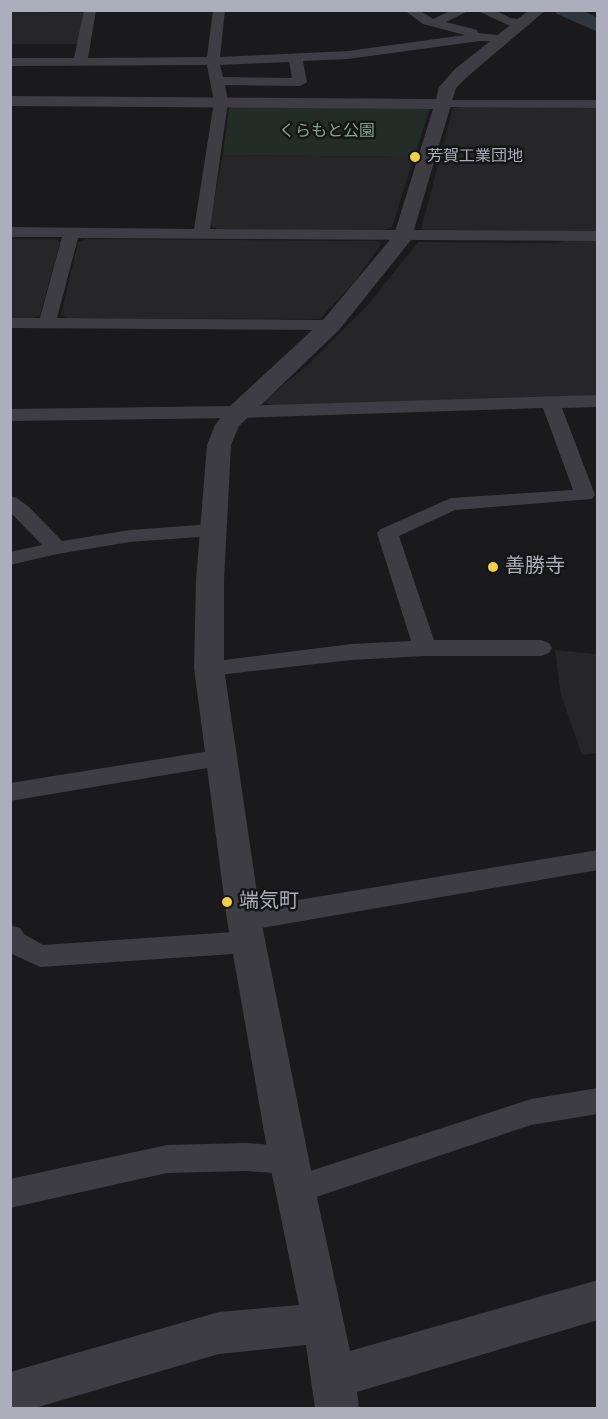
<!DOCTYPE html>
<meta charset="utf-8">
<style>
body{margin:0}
#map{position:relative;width:608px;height:1419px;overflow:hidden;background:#1a1a1c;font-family:"Space Grotesk",sans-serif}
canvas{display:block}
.frame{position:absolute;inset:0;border:12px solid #acaebb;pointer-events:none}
</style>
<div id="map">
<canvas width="608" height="1419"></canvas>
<div class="frame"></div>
</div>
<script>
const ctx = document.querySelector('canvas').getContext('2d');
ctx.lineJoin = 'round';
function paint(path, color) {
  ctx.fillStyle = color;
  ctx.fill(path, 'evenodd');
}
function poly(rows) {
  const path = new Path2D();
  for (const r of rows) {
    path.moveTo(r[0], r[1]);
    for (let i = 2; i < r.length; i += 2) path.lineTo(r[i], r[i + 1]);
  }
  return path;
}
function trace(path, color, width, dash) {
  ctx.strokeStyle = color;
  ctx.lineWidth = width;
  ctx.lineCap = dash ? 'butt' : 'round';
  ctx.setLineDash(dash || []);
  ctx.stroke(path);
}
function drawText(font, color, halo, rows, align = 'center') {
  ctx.font = font + ' "Space Grotesk","Noto Sans JP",sans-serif';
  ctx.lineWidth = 5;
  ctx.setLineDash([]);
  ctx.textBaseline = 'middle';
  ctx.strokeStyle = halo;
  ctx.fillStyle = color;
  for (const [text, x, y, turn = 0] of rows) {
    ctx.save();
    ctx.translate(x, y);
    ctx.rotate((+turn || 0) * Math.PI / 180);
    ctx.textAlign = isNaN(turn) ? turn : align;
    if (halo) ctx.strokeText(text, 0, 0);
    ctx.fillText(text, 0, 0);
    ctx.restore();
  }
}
const built = poly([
 [11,11,48,11,48,13,86,13,78,44,13,44,11,50],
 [461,107,597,107,597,231,428,231,421,229,453,108],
 [223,155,414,157,392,227,384,230,217,229,209,225],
 [11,239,56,239,60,243,40,315,31,319,11,319],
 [87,239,377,241,381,244,356,280,320,319,67,318,61,315,78,242],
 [570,240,597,240,597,396,271,406,264,401,309,364,367,306,418,242,557,243],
 [555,650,597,654,597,753,582,755,561,695]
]);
const green = poly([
 [229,107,430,108,414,157,223,155]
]);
const river = poly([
 [554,10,582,10,598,18,598,32,557,14,554,10]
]);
const minor = poly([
 [84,10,96,10,88,58,207,57,213,10,225,10,220,57,348,51,465,35,423,24,404,10,419,10,433,19,452,10,470,10,446,22,477,30,478,33,507,36,509,39,507,42,480,41,348,59,303,61,307,82,300,86,225,85,228,102,210,229,598,231,598,241,78,238,57,318,331,320,337,321,340,325,337,329,331,330,10,328,10,318,40,318,62,237,10,237,10,227,194,229,214,102,207,65,10,66,10,58,74,58,84,10],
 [289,62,292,78,223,77,220,65,289,62],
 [476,10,494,10,511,18,527,20,528,23,522,27,508,25,476,10],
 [442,100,598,100,598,108,437,107,435,104,442,100],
 [598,395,598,407,562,408,595,495,592,499,455,510,399,536,434,640,541,640,549,643,552,648,549,653,541,656,425,656,351,660,209,676,201,673,197,668,201,663,351,644,411,641,377,533,381,529,451,498,573,490,543,408,237,418,10,421,10,409,237,406,598,395],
 [10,496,17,498,29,507,62,541,130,530,213,524,220,526,224,530,220,534,213,536,130,542,57,554,10,565,10,552,42,545,10,512,10,496],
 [222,749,231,752,234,758,231,764,10,801,10,783,222,749],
 [598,850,598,870,244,931,234,928,230,920,234,912,244,909,598,850],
 [10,925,20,928,24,934,43,945,248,931,258,934,262,942,258,950,248,953,40,967,10,953,10,925],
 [598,1088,598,1114,531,1125,295,1204,284,1200,279,1190,284,1180,295,1176,531,1099,598,1088],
 [246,1143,289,1146,300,1150,305,1160,300,1170,289,1174,246,1171,167,1173,10,1208,10,1179,167,1145,246,1143]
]);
const tertiary = poly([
 [529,10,546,10,467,77,456,88,411,240,339,330,239,426,231,445,224,580,224,668,261,920,309,1160,350,1351,598,1280,598,1320,357,1392,359,1408,315,1408,306,1345,219,1354,35,1408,10,1408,10,1372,219,1312,299,1305,269,1160,227,920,194,668,196,580,207,445,215,425,229,407,323,320,394,235,433,109,10,106,10,96,436,99,439,87,455,69,529,10]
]);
const markers = [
 [415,157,6,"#f0d23d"],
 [493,567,6,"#f0d23d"],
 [227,902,6,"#f0d23d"]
];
const farParknames = [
 ["くらもと公園",327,132]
];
const farPoinames = [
 ["芳賀工業団地",427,157]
];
const poiNames = [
 ["善勝寺",505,567],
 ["端気町",239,902]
];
paint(built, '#262629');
paint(green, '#232c26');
paint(river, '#2f3640');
paint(minor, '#3d3d43');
paint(tertiary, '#3d3d43');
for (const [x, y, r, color] of markers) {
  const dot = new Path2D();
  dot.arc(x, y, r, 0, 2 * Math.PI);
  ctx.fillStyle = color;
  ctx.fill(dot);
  trace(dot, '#151517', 2);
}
drawText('16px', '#84a68c', '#151517', farParknames);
drawText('16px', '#acaebb', '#151517', farPoinames, 'left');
drawText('20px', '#acaebb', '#151517', poiNames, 'left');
</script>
